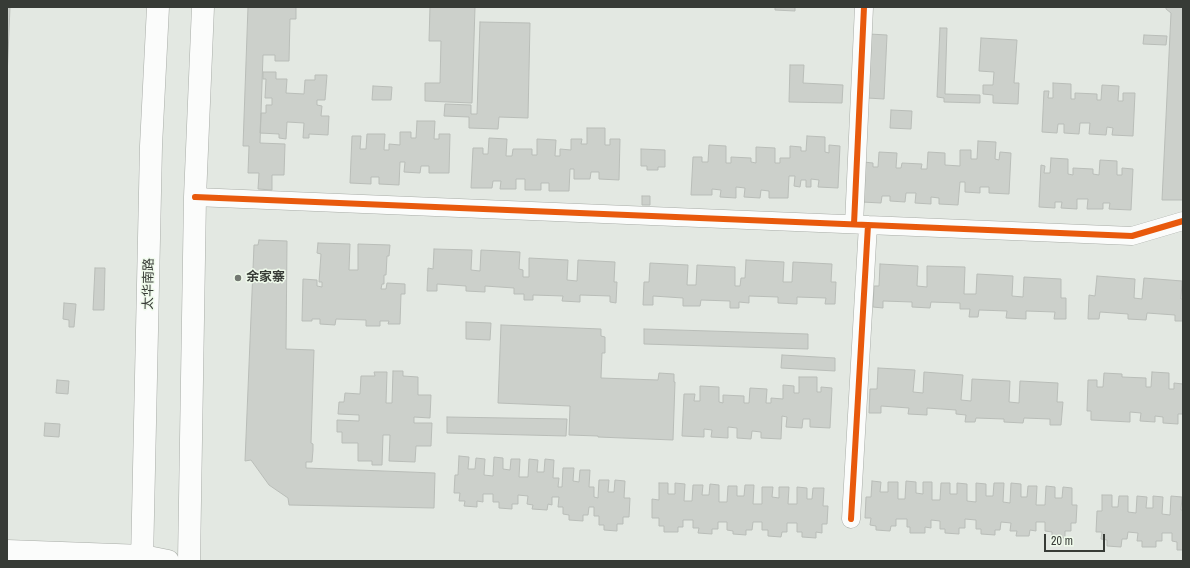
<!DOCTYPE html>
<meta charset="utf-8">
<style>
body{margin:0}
#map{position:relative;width:1190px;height:568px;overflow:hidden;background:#e3e8e2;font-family:"Archivo Narrow",sans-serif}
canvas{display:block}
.frame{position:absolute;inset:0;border:8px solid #373b36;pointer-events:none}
.scale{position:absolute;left:1044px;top:534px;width:61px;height:18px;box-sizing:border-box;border:2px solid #373b36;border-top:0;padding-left:5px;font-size:12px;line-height:14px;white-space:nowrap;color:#373b36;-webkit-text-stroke:3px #effaeb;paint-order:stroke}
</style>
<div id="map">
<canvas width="1190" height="568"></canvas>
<div class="frame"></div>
<div class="scale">20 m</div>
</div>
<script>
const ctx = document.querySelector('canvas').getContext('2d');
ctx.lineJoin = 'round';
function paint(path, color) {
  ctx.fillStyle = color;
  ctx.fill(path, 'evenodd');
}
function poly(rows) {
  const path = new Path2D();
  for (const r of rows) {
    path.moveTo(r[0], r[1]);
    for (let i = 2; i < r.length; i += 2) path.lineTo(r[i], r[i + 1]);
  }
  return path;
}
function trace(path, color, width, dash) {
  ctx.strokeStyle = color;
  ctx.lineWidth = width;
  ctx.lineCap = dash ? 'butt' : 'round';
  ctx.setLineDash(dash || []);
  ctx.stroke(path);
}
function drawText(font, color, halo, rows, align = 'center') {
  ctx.font = font + ' "Archivo Narrow","Noto Sans SC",sans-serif';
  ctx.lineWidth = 3;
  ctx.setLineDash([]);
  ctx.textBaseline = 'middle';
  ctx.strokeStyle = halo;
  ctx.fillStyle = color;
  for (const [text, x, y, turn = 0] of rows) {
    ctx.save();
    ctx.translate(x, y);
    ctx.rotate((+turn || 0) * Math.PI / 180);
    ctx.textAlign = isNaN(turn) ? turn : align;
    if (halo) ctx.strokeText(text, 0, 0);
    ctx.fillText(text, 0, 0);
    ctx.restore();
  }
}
const building = poly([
 [7,7,10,7,7,78,7,7],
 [248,7,296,7,296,19,290,19,289,61,275,61,275,55,263,55,260,143,285,144,284,175,272,175,272,190,258,189,259,173,248,173,249,146,243,146,248,7],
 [430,7,475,7,472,103,425,101,425,83,440,83,441,41,429,41,430,7],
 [775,7,795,7,795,11,775,10,775,7],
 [1166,7,1183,7,1183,200,1162,200,1171,13,1166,9,1166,7],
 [480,22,530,23,528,118,499,117,498,129,469,128,469,117,444,116,445,104,471,105,471,114,477,114,480,22],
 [940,28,947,28,945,94,980,95,980,103,944,102,944,98,937,97,940,28],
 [869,34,887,35,884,99,867,98,869,34],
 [1144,35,1167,36,1166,45,1143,44,1144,35],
 [981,38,1017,40,1014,83,1019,83,1018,104,993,103,993,95,983,94,983,85,993,85,994,72,979,71,981,38],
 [790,65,804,65,803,83,843,85,842,103,789,102,790,65],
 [263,72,276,72,276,79,287,79,286,93,304,94,305,80,315,80,315,75,327,75,325,100,317,100,317,105,322,106,321,116,329,116,328,135,309,134,309,138,303,138,304,123,287,122,286,139,279,138,279,134,260,133,261,113,266,113,266,105,272,105,272,98,265,98,266,79,263,79,263,72],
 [1053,83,1071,84,1071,99,1075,99,1075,93,1097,94,1097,100,1101,100,1102,85,1119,86,1118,101,1123,101,1123,93,1135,93,1133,136,1112,135,1113,128,1107,127,1106,135,1089,134,1090,123,1080,123,1079,134,1064,133,1064,124,1058,124,1057,133,1042,132,1044,91,1049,91,1048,98,1053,98,1053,83],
 [373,86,392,87,391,100,372,100,373,86],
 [891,110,912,111,911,129,890,128,891,110],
 [417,121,435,121,434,139,439,139,439,134,450,134,449,173,429,173,429,166,421,166,420,173,404,172,405,162,400,162,399,185,379,184,379,177,371,177,371,184,350,183,352,136,361,136,360,149,366,149,367,134,385,134,384,150,389,150,389,144,400,145,400,132,411,132,411,138,416,138,417,121],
 [587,128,605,128,605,145,610,145,610,139,620,139,619,180,599,179,599,172,591,172,590,179,574,179,574,169,570,169,569,191,549,191,549,183,541,183,541,190,525,190,525,179,516,179,516,189,500,189,501,181,493,181,492,188,471,188,473,148,483,148,483,154,488,154,489,138,507,139,506,156,512,156,513,149,532,149,532,155,537,155,537,139,556,140,555,156,560,156,560,149,571,150,571,139,582,139,581,144,587,144,587,128],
 [807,136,825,137,825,152,829,153,829,145,840,146,838,188,818,187,819,180,811,179,811,187,806,187,806,180,801,180,800,187,794,186,795,176,789,176,788,198,769,198,769,191,761,190,760,198,744,197,745,188,736,187,736,198,720,197,721,190,712,189,712,195,691,195,693,157,702,157,702,162,708,162,709,145,726,146,726,163,731,163,731,157,751,158,751,162,756,163,756,147,775,148,775,163,780,163,780,158,790,158,790,146,801,147,801,151,806,151,807,136],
 [978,141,996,142,995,159,999,160,1000,152,1011,153,1009,194,989,193,989,187,980,187,980,193,965,192,965,182,960,182,958,205,939,204,939,198,931,197,931,204,915,203,916,193,906,193,905,202,890,201,890,196,882,196,881,203,862,202,864,162,873,163,873,167,878,167,879,152,897,153,896,168,901,168,902,163,922,164,921,169,927,169,928,152,945,153,945,165,960,166,960,150,971,150,971,159,977,159,978,141],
 [641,149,665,150,665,167,658,167,658,170,647,170,647,166,641,166,641,149],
 [1051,158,1068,159,1068,174,1073,175,1073,168,1093,169,1093,174,1099,175,1100,160,1117,161,1117,175,1122,175,1122,168,1133,169,1131,210,1109,209,1110,203,1103,203,1103,209,1087,209,1088,199,1077,199,1077,209,1061,208,1062,202,1055,202,1055,208,1039,207,1041,165,1045,166,1044,173,1050,173,1051,158],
 [642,196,650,196,650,205,642,205,642,196],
 [259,240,287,241,286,349,314,350,311,443,313,444,313,450,312,462,306,462,306,468,435,473,434,508,289,505,288,498,269,485,251,460,245,461,254,245,258,245,259,240],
 [318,243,350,244,349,270,358,270,358,244,390,245,389,256,387,256,386,275,384,275,384,284,382,284,381,289,386,289,387,283,405,284,405,294,401,294,400,324,388,324,389,321,380,321,380,326,366,326,366,320,336,319,335,325,320,324,320,319,312,319,312,321,302,321,303,279,317,280,317,286,322,287,322,282,319,282,321,254,317,253,318,243],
 [434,249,472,250,471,270,480,271,481,250,520,252,519,269,523,270,523,277,529,277,529,258,568,260,567,280,577,281,578,260,615,262,614,282,617,282,616,303,610,302,610,296,580,295,580,302,562,301,563,296,533,295,533,300,524,300,524,294,514,294,514,288,485,286,485,292,466,291,466,286,437,284,437,291,427,291,428,268,433,269,434,249],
 [746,260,784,262,783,282,792,282,793,262,832,264,831,282,836,282,835,304,825,304,826,298,797,297,797,304,778,303,778,297,749,296,749,303,739,302,739,308,730,308,730,301,701,300,700,306,683,306,683,298,653,296,653,305,643,305,644,282,649,282,650,263,688,265,687,285,696,285,697,265,735,267,735,286,740,286,741,278,745,278,746,260],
 [880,264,918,266,917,286,927,287,927,266,965,267,964,294,976,294,977,274,1013,276,1012,296,1023,297,1024,277,1061,279,1061,298,1066,298,1066,319,1054,319,1055,312,1026,311,1026,319,1006,318,1007,311,979,310,978,317,969,317,970,309,960,309,960,303,931,302,930,308,912,307,912,302,883,301,883,308,873,307,874,286,879,286,880,264],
 [95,268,105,268,104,310,93,310,95,268],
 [1097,276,1135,279,1134,298,1142,299,1144,278,1182,281,1181,299,1183,299,1183,321,1175,321,1175,315,1147,313,1146,320,1128,319,1128,314,1100,312,1099,319,1088,319,1089,295,1095,296,1097,276],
 [64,303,76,304,74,327,69,327,69,320,63,319,64,303],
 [466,322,491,323,490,340,466,339,466,322],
 [501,325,601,329,601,336,605,337,605,353,602,353,601,378,658,380,659,373,674,374,674,382,675,382,673,440,598,437,598,436,569,435,570,406,498,403,501,325],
 [644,329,808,334,808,349,644,344,644,329],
 [782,355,835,358,835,371,781,368,782,355],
 [878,368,915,370,913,392,923,393,924,372,963,375,961,400,971,401,972,379,1010,381,1009,402,1019,403,1020,381,1058,383,1057,402,1063,402,1061,425,1050,425,1050,419,1024,418,1023,423,1004,422,1004,419,976,418,975,422,965,422,966,415,956,414,956,410,927,408,927,415,908,414,909,408,881,406,881,413,869,413,870,389,877,389,878,368],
 [393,371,403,371,403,376,418,377,418,395,431,395,430,418,414,417,414,423,432,423,431,446,416,446,415,462,389,461,390,435,383,435,382,465,372,465,372,461,358,461,358,443,342,443,342,432,337,432,337,420,359,421,359,415,338,414,339,402,344,402,345,393,360,394,361,376,375,376,374,372,387,372,386,403,392,403,393,371],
 [1152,372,1169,373,1169,389,1174,389,1174,383,1183,384,1183,414,1178,414,1178,424,1163,423,1163,417,1155,416,1155,422,1140,421,1141,413,1130,412,1130,422,1091,420,1091,411,1087,411,1088,380,1097,380,1097,387,1103,387,1104,373,1122,374,1122,377,1146,378,1146,387,1151,387,1152,372],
 [799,377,817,377,817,392,821,392,821,387,832,388,830,428,810,427,810,419,803,419,802,428,786,427,787,417,782,416,781,439,761,438,761,432,752,431,751,439,737,438,737,428,728,427,728,438,711,437,712,430,704,429,704,437,682,436,684,394,695,394,694,401,700,401,700,386,719,387,719,402,723,403,723,395,744,396,744,403,749,403,750,388,767,389,766,403,771,403,771,398,783,399,783,385,794,386,794,393,799,393,799,377],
 [57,380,69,381,68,394,56,393,57,380],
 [447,417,567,419,566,436,447,433,447,417],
 [45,423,60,424,59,437,44,436,45,423],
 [459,456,469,457,468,469,475,469,476,458,485,459,484,475,493,476,494,457,503,458,503,469,510,470,511,459,520,459,519,477,528,477,529,459,538,460,537,472,544,472,545,459,554,460,553,478,559,478,558,487,562,487,563,468,574,468,573,481,579,482,580,470,590,470,589,487,594,487,594,497,598,498,599,480,609,480,608,492,614,492,615,480,625,481,624,498,630,498,629,517,623,517,623,524,617,524,617,531,604,530,604,525,599,525,599,516,594,516,594,507,589,507,588,515,583,515,583,521,569,520,569,515,563,514,563,507,558,507,559,497,552,497,552,505,548,504,547,510,532,509,533,505,527,504,528,496,518,495,518,504,512,504,512,509,499,508,499,502,493,502,493,494,483,494,483,502,477,501,477,507,464,506,465,501,459,501,460,493,454,493,455,475,458,475,459,456],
 [872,481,881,482,880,492,888,492,888,482,898,482,898,499,905,499,906,481,916,482,916,493,923,494,923,482,932,482,932,500,940,500,941,483,950,483,950,494,957,494,957,483,967,484,967,501,976,502,976,483,986,484,986,496,993,496,994,483,1004,483,1003,502,1010,503,1011,483,1021,484,1021,497,1027,497,1028,486,1037,486,1036,505,1045,505,1046,486,1055,487,1055,498,1062,498,1063,487,1072,488,1072,505,1077,505,1076,523,1071,523,1071,531,1065,531,1065,538,1052,537,1052,532,1045,531,1045,522,1036,522,1036,531,1030,530,1029,536,1016,536,1017,531,1010,531,1011,523,1001,522,1000,530,995,530,995,535,981,534,981,529,976,529,976,520,965,519,965,528,959,528,959,534,945,533,945,529,940,529,940,521,931,520,931,528,925,527,925,533,910,533,910,527,907,527,907,519,896,519,896,526,891,526,890,531,876,530,876,526,870,525,871,518,865,518,866,497,871,497,872,481],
 [659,483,668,483,668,494,675,494,675,483,685,484,684,501,692,501,693,485,703,485,702,495,709,495,710,484,719,485,719,502,727,502,728,486,737,486,737,496,744,496,745,485,754,485,753,504,762,504,762,487,773,487,772,497,779,498,779,487,789,487,788,504,797,504,797,487,807,488,807,499,812,499,813,488,824,488,823,506,828,506,827,524,822,524,822,533,816,532,816,538,802,537,802,532,797,532,797,523,787,523,787,532,782,532,781,537,768,536,768,530,762,530,762,522,753,522,752,530,746,530,746,535,733,534,733,531,727,530,727,522,718,522,718,529,712,529,712,534,698,533,699,528,693,528,693,520,683,520,683,527,678,527,678,532,664,532,664,526,659,526,659,518,652,518,652,499,659,500,659,483],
 [1102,495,1112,495,1112,507,1118,507,1119,496,1128,496,1128,512,1136,513,1137,496,1147,497,1146,508,1153,508,1153,496,1163,497,1162,514,1170,515,1171,496,1182,497,1181,510,1183,510,1183,550,1177,550,1177,542,1172,541,1172,533,1162,533,1162,541,1156,541,1156,547,1142,547,1142,541,1137,541,1138,533,1128,532,1127,539,1122,539,1121,547,1107,546,1107,540,1101,539,1102,532,1096,532,1097,511,1102,511,1102,495]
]);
const street = poly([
 [195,197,1132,236,1183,221],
 [854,224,864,7],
 [851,519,868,225]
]);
const secondary = poly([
 [7,551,143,556,168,561]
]);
const primary = poly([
 [142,561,151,146,158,7],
 [189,561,195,197,203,7]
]);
const cycleway = poly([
 [195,197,1132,236,1183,221],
 [854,224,864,7],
 [851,519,868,225]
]);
const markers = [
 [238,278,4,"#737872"]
];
const poiNames = [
 ["余家寨",246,278]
];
const streetNames = [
 ["太华南路",149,284,-89]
];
paint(building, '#ccd0cb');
trace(building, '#b9bdb8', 1);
trace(street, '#a8aca7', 19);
trace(secondary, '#a8aca7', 23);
trace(primary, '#a8aca7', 23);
trace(street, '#fbfcfb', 18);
trace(secondary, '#fbfcfb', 22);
trace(primary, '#fbfcfb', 22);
trace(cycleway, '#e8590c', 6);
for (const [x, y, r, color] of markers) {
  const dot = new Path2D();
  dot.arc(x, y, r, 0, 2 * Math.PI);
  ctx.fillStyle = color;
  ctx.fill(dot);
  trace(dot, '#effaeb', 1.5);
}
drawText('bold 13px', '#373b36', '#effaeb', poiNames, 'left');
drawText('13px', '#373b36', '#effaeb', streetNames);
</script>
